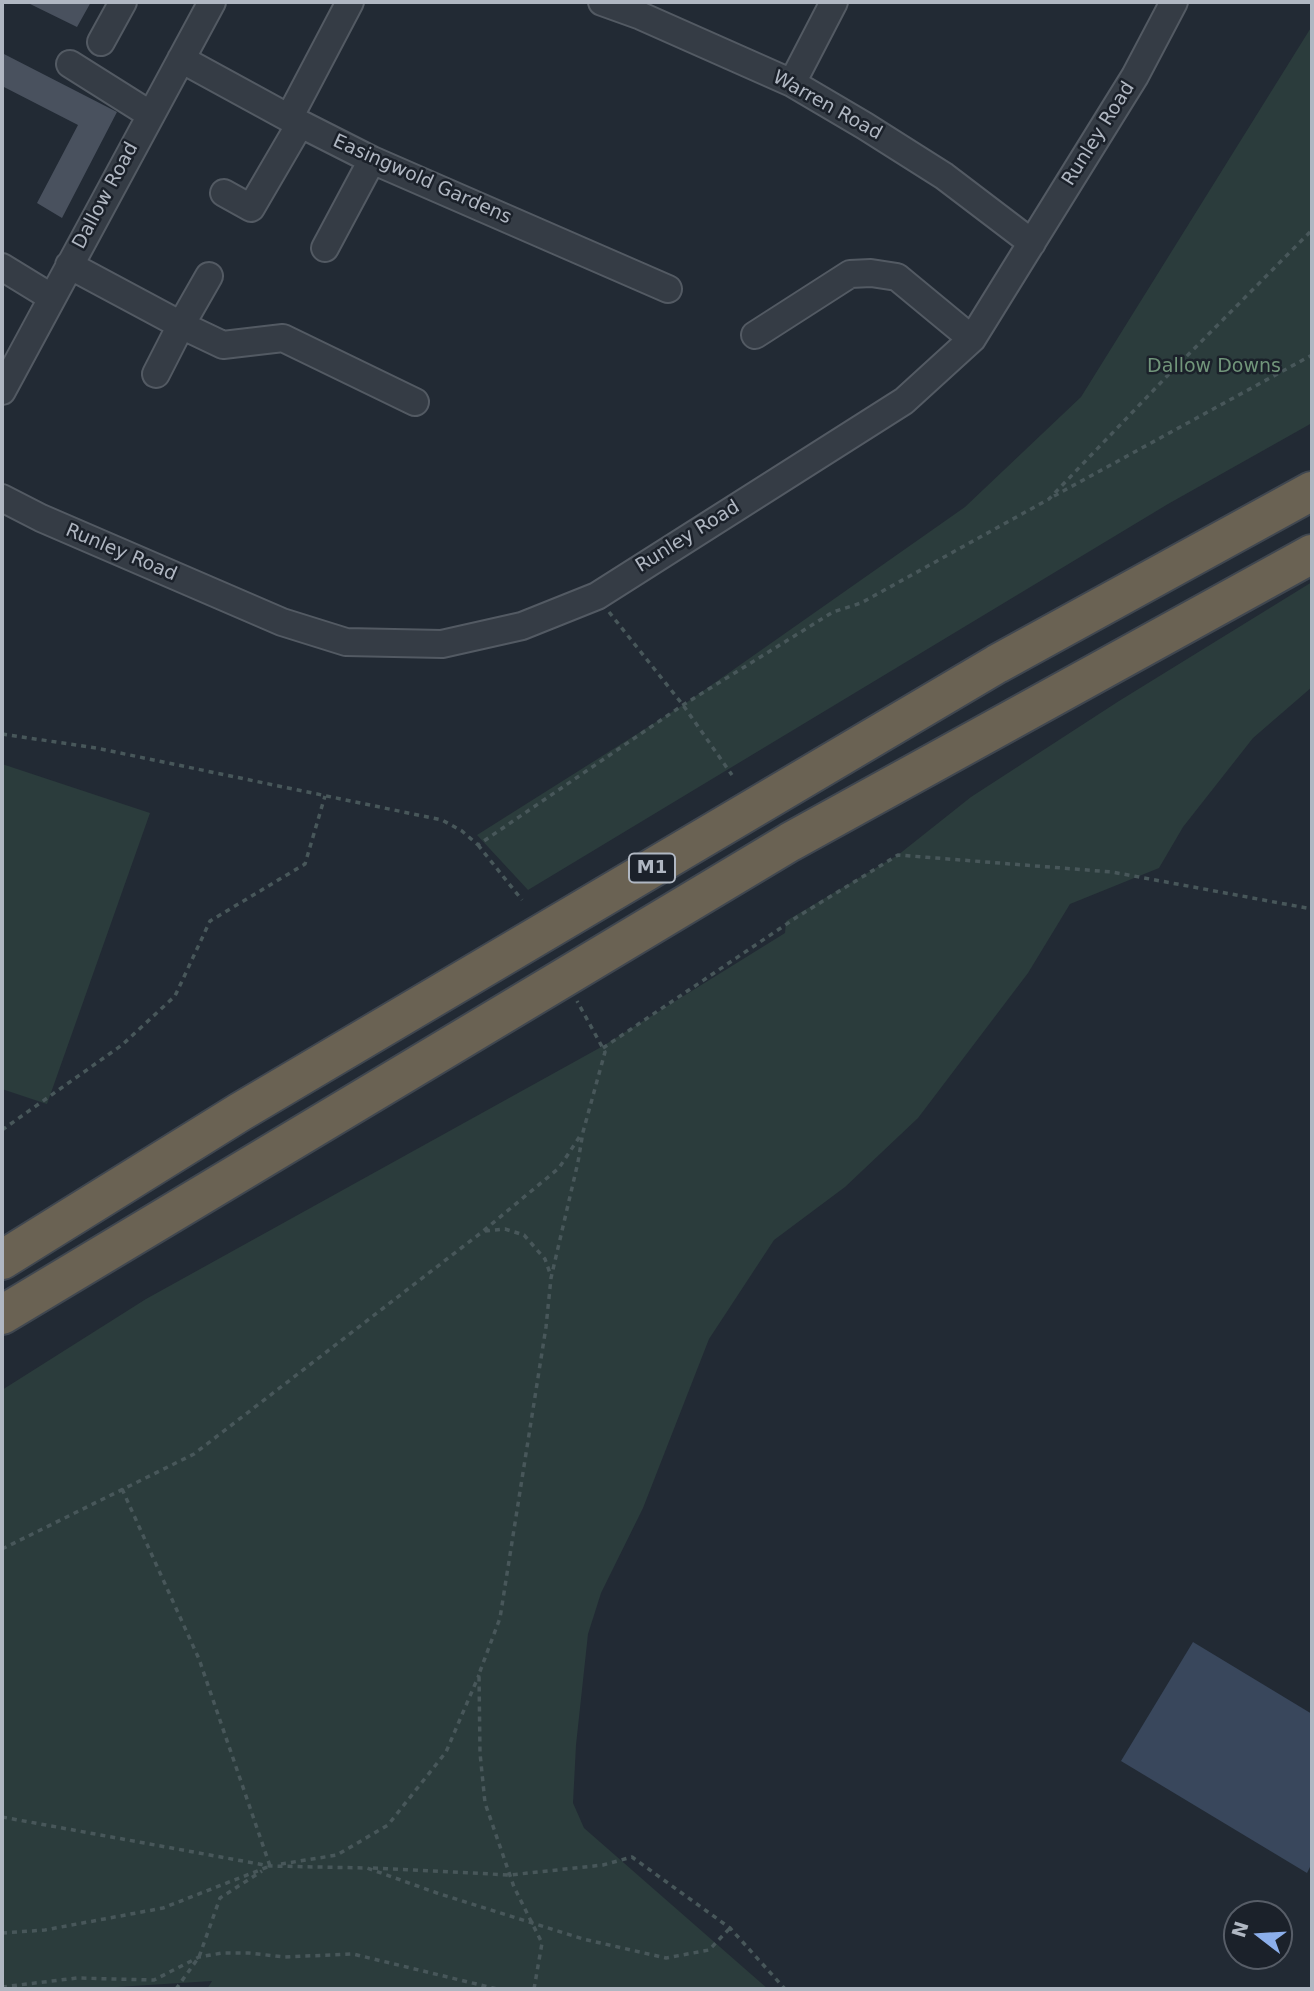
<!DOCTYPE html>
<style>
body{margin:0}
#map{position:relative;width:1314px;height:1991px;overflow:hidden;background:#222a34;font-family:"DejaVu Sans",sans-serif}
canvas{display:block}
.frame{position:absolute;inset:0;border:4px solid #b0b7c2;pointer-events:none}
.north{position:absolute;left:1223px;top:1900px;width:70px;height:70px;box-sizing:border-box;background:#1b212a;border:2px solid #575d67;border-radius:50%;rotate:287deg;font-size:19px;font-weight:700;line-height:28px;text-align:center;color:#b0b7c2}
.north::after{content:'';display:block;margin:auto;width:24px;height:32px;background:#8cafeb;clip-path:polygon(50% 0,100% 100%,50% 72%,0 100%)}
</style>
<div id="map">
<canvas width="1314" height="1991"></canvas>
<div class="frame"></div>
<div class="north">N</div>
</div>
<script>
const ctx = document.querySelector('canvas').getContext('2d');
ctx.lineJoin = 'round';
function paint(path, color) {
  ctx.fillStyle = color;
  ctx.fill(path, 'evenodd');
}
function poly(rows) {
  const path = new Path2D();
  for (const r of rows) {
    path.moveTo(r[0], r[1]);
    for (let i = 2; i < r.length; i += 2) path.lineTo(r[i], r[i + 1]);
  }
  return path;
}
function trace(path, color, width, dash) {
  ctx.strokeStyle = color;
  ctx.lineWidth = width;
  ctx.lineCap = dash ? 'butt' : 'round';
  ctx.setLineDash(dash || []);
  ctx.stroke(path);
}
function drawText(font, color, halo, rows, align = 'center') {
  ctx.font = font + ' "DejaVu Sans",sans-serif';
  ctx.lineWidth = 5;
  ctx.setLineDash([]);
  ctx.textBaseline = 'middle';
  ctx.strokeStyle = halo;
  ctx.fillStyle = color;
  for (const [text, x, y, turn = 0] of rows) {
    ctx.save();
    ctx.translate(x, y);
    ctx.rotate((+turn || 0) * Math.PI / 180);
    ctx.textAlign = isNaN(turn) ? turn : align;
    if (halo) ctx.strokeText(text, 0, 0);
    ctx.fillText(text, 0, 0);
    ctx.restore();
  }
}
const green = poly([
 [1312,26,1312,423,1168,504,528,890,477,835,683,705,965,507,1081,397],
 [1312,582,1312,687,1253,738,1183,827,1159,868,1070,904,1028,973,918,1118,845,1187,774,1240,709,1339,643,1508,601,1593,588,1634,576,1745,573,1803,584,1828,768,1989,207,1989,212,1981,86,1989,2,1989,2,1390,146,1299,603,1046,785,933,786,921,898,855,971,797,1119,701],
 [2,764,150,813,47,1104,2,1089]
]);
const water = poly([
 [1193,1642,1312,1714,1312,1863,1307,1873,1121,1761]
]);
const building = poly([
 [26,2,91,2,77,27],
 [2,53,117,112,62,218,37,203,78,125,2,86]
]);
const path = poly([
 [1054,496,1312,355],
 [609,612,683,705,732,775],
 [2,734,96,748,442,820,462,831,478,845,683,705,833,612,861,603,1049,499,1171,372,1312,230],
 [478,845,522,900],
 [603,1048,797,917,898,855,1112,872,1312,909],
 [2,1130,122,1045,175,996,210,921,305,864,325,796],
 [485,1231,505,1229,524,1235,545,1259,551,1276],
 [122,1489,199,1659,270,1866],
 [2,1549,194,1454,482,1232,559,1168,582,1133],
 [2,1817,270,1866,367,1868,437,1893,583,1939,666,1958,709,1950,730,1928],
 [281,1864,337,1855,388,1825,446,1752,479,1675],
 [373,1868,510,1875,603,1865,632,1857,730,1928,785,1989],
 [2,1933,45,1930,163,1908,270,1866],
 [2,1987,77,1978,154,1980,199,1957,222,1953,249,1953,284,1957,353,1954,497,1989],
 [176,1989,199,1957,220,1898,262,1871],
 [534,1989,542,1943,514,1887,485,1803,480,1753,479,1674,500,1618,546,1327,551,1278,578,1162,583,1132,605,1052,577,1001]
]);
const minor = poly([
 [602,2,641,16,792,83,865,126,944,176,1032,243],
 [101,42,123,2],
 [181,59,289,118,372,160,668,289],
 [70,64,151,115],
 [792,83,834,2],
 [289,118,350,2],
 [224,193,251,208,300,124],
 [325,248,372,160],
 [69,265,181,325,156,374],
 [2,267,51,297],
 [209,276,181,325,223,345,283,338,415,402],
 [755,335,850,274,871,273,897,277,972,339],
 [2,391,212,2],
 [2,498,41,518,282,622,346,642,442,644,522,626,597,596,904,401,972,339,1135,76,1174,2]
]);
const highway = poly([
 [2,1260,240,1112,997,664,1312,491],
 [2,1315,790,842,1312,554]
]);
const shields = [
 [652,868,46]
];
const shieldNames = [
 ["M1",652,868]
];
const streetNames = [
 ["Warren Road",827,106,29],
 ["Runley Road",1099,134,-58],
 ["Easingwold Gardens",422,180,24],
 ["Dallow Road",106,196,-62],
 ["Runley Road",688,537,-32],
 ["Runley Road",121,553,23]
];
const parkNames = [
 ["Dallow Downs",1214,367]
];
paint(green, '#2b3c3c');
paint(water, '#39475c');
paint(building, '#49515e');
trace(minor, '#535a63', 30);
trace(highway, '#404750', 42);
trace(path, '#48575a', 3.5, [5, 5]);
trace(minor, '#353c45', 26);
trace(highway, '#6a6253', 38);
for (const [x, y, w] of shields) {
  const box = new Path2D();
  box.roundRect(x - w / 2, y - 14.5, w, 29, 5);
  ctx.fillStyle = '#1b212a';
  ctx.fill(box);
  trace(box, '#b0b7c2', 2);
}
drawText('bold 18px', '#b0b7c2', null, shieldNames);
drawText('19px', '#b0b7c2', '#1b212a', streetNames);
drawText('19px', '#71957a', '#1b212a', parkNames);
</script>
